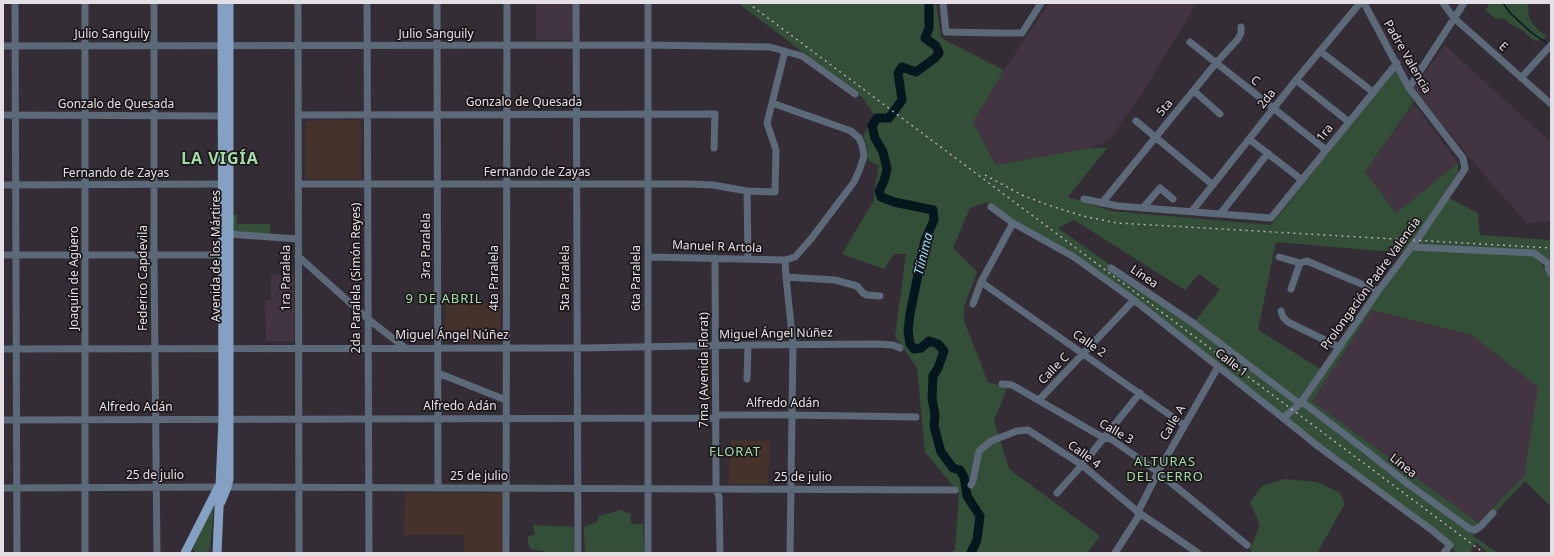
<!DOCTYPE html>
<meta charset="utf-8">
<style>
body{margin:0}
#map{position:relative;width:1554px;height:556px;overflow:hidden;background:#352d35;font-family:"Noto Sans",sans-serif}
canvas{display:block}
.frame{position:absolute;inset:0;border:4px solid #e4dfe4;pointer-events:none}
</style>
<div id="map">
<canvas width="1554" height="556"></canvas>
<div class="frame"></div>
</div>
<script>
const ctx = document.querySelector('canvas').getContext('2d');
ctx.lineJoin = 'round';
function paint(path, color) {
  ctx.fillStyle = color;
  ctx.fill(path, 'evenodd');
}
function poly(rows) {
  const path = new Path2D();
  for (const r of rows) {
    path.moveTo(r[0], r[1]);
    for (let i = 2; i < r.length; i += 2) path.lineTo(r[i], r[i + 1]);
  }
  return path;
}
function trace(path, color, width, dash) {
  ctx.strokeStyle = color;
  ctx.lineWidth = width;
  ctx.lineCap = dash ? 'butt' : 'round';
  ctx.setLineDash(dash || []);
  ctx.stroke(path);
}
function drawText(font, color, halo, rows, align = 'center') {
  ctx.font = font + ' "Noto Sans",sans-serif';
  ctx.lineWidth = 3.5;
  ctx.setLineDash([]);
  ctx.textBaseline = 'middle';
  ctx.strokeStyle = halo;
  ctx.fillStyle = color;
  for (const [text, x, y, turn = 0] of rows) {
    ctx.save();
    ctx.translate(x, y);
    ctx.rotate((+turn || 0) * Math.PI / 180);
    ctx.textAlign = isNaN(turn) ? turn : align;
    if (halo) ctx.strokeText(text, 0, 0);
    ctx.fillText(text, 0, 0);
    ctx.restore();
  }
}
const built = poly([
 [536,3,573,3,573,40,536,40],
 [1049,3,1197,3,1143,92,1112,136,1103,143,1090,148,997,165,973,122,1004,70],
 [1445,45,1551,143,1551,221,1527,223,1492,184,1413,89],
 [1414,104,1458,163,1396,213,1365,172],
 [294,274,294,341,266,341,265,300,271,300,271,275],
 [1372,310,1472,335,1539,387,1524,477,1478,523,1312,401]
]);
const education = poly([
 [361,120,361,179,306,179,305,121],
 [463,297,472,302,500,303,500,339,497,342,445,340,446,298],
 [731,440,770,441,768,484,729,484],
 [405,493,503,493,503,553,464,553,464,535,404,535]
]);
const green = poly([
 [738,3,936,3,941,38,1004,70,973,122,996,165,1090,148,1107,148,1068,197,1111,211,1271,225,1395,69,1414,102,1365,172,1396,213,1458,163,1458,172,1443,195,1478,213,1480,235,1551,240,1551,262,1540,263,1551,277,1551,507,1525,481,1473,536,1498,553,1489,553,1475,542,1470,553,1457,553,1450,545,1134,300,987,202,970,208,953,248,977,272,964,307,964,321,988,382,1007,388,994,421,1009,469,1100,536,1087,553,949,553,955,550,959,493,925,452,917,368,895,336,906,254,894,254,884,269,842,254,874,200,874,190,879,166,868,160,867,145,863,136,874,115,863,98],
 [1074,220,1185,290,1199,274,1220,289,1193,324,1058,228],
 [1276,242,1404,253,1322,370,1258,330],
 [1372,310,1472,335,1538,387,1524,476,1478,523,1312,401],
 [1490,3,1526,3,1528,4,1529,19,1538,30,1546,36,1545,39,1534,41,1521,29,1510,24,1504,18,1496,19,1485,10],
 [233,215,237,215,237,224,270,224,270,234,233,232],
 [1285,479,1317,482,1340,493,1345,504,1317,553,1253,553,1250,550,1260,525,1250,502,1262,486],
 [214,503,210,550,206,552,195,552,193,549,194,546],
 [620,510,631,514,631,524,643,524,644,553,585,553,584,527,597,522,599,516],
 [533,525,574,527,575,553,555,553,531,549,528,543,528,537,535,534]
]);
const stream = poly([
 [1503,3,1511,14,1532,33,1547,43]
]);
const river = poly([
 [929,3,929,28,925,38,936,46,939,53,935,58,916,72,902,67,898,73,902,100,889,118,877,118,872,126,875,138,883,152,887,169,884,181,879,191,881,197,894,202,933,210,934,220,925,240,910,314,908,331,910,344,914,349,921,348,929,341,938,344,944,351,938,368,933,376,932,398,935,415,934,426,941,452,953,468,960,470,964,477,967,496,980,516,977,540,971,553]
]);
const minor = poly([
 [15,3,17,553],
 [85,3,85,553],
 [154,3,154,259,157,553],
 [298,3,299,553],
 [367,3,369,553],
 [437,3,438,488],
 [576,3,578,553],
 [648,3,648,553],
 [943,3,946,32,996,33,1022,33,1041,3],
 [1443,3,1454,18,1551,104],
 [1190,42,1326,150],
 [3,46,648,45,770,47,802,56,855,94],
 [1320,51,1373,92],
 [1521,78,1551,45],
 [1296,80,1349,122],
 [1409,88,1464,3],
 [1194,91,1220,114],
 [3,115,226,116],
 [298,115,715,114,714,148],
 [1136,121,1213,185],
 [1249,139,1302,180],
 [298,184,690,184,713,185,747,191,775,192,776,150,767,123,785,51],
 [3,185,227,184],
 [747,191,748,259],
 [1084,199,1118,206,1271,218,1397,63],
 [1102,203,1216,63,1238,39,1241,33,1241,27],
 [991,207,1013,223,1074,257,1134,300,1283,418,1319,447,1433,531,1450,545,1444,553],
 [1143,208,1160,188,1173,199],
 [1192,211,1296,80,1360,3],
 [1221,213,1268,153],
 [228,234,298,239],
 [1411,247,1534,253,1550,265],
 [3,255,226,255],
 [298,256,368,319,404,347],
 [648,257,785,260,795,257,811,239,854,182,859,171,864,156,862,145,859,138,851,131,772,103],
 [1279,257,1300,263,1307,261,1378,291],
 [715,258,716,489,719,497,720,553],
 [785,260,786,277,793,344,790,553],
 [1550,265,1548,268,1551,274],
 [1111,268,1193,323,1300,404],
 [786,277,835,280,857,286,863,293,867,295,880,296],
 [981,282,1184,425],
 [1291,289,1300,263],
 [973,304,981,282,1013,223],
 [1281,311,1283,317,1288,322,1339,347],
 [3,349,581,348,748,345,878,344,893,345,900,348],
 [438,373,506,400],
 [747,379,748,345],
 [1002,384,1012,385,1104,438,1111,439,1158,472,1247,545],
 [1039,400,1134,300],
 [1301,401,1369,453,1408,484,1470,529,1475,530,1481,526,1493,513],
 [1283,418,1300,404,1378,291,1419,237,1465,169,1463,158,1409,88,1364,3],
 [3,420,716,418,719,415,792,415,916,417],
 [971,485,973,481,979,451,991,441,1017,431,1028,430,1082,465,1138,512,1198,553],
 [3,488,227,487,955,490],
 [1057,493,1082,465,1140,393],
 [506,553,507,3],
 [1115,553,1138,517,1138,512,1158,472,1218,367]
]);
const major = poly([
 [221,502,227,487,229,479,229,3],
 [185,553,218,488],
 [217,553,223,419,222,3]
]);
const rail = poly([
 [748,3,1484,553],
 [985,175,1022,195,1048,205,1083,216,1117,223,1551,248]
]);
const streetNames = [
 ["Julio Sanguily",112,35],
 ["Julio Sanguily",436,35],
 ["E",1503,47,42],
 ["Padre Valencia",1407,57,60],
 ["C",1255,81,39],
 ["2da",1267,99,-52],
 ["Gonzalo de Quesada",524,103],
 ["Gonzalo de Quesada",116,105],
 ["5ta",1165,108,-50],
 ["1ra",1325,133,-51],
 ["Fernando de Zayas",537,173],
 ["Fernando de Zayas",116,174],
 ["3ra Paralela",427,246,-90],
 ["Manuel R Artola",717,247,2],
 ["Avenida de los Mártires",217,256,-90],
 ["Línea",1144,277,34],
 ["Joaquín de Agüero",75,278,-90],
 ["Federico Capdevila",144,278,-90],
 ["1ra Paralela",287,278,-90],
 ["2da Paralela (Simón Reyes)",357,278,-90],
 ["4ta Paralela",495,278,-90],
 ["5ta Paralela",566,278,-90],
 ["6ta Paralela",637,278,-90],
 ["Prolongación Padre Valencia",1371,284,-54],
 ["Miguel Ángel Núñez",776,334,-1],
 ["Miguel Ángel Núñez",452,336],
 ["Calle 2",1089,344,35],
 ["Calle 1",1231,363,38],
 ["Calle C",1054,369,-46],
 ["7ma (Avenida Florat)",705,370,-90],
 ["Alfredo Adán",783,404],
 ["Alfredo Adán",460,407],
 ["Alfredo Adán",136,408],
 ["Calle A",1173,423,-60],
 ["Calle 3",1116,432,30],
 ["Calle 4",1084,455,36],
 ["Línea",1403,466,38],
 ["25 de julio",155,476],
 ["25 de julio",479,477],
 ["25 de julio",803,478]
];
const waterNames = [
 ["Tíinima",924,254,-76]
];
const neighbourhoodNames = [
 ["9 DE ABRIL",444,299],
 ["FLORAT",735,452],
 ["ALTURAS",1165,462],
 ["DEL CERRO",1165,477]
];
const districtNames = [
 ["LA VIGÍA",220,159]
];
paint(built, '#423441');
paint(education, '#45332b');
paint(green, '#344f38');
trace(stream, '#05171e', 1.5);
trace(river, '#05171e', 9);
trace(minor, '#5b6979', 7);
trace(major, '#84a0c2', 9);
trace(rail, '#b1abb1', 1.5, [2, 4]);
drawText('12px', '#e4dfe4', '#1b171a', streetNames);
drawText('italic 13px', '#97def8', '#1b171a', waterNames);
ctx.letterSpacing = '1px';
drawText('13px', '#a1dea5', '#1b171a', neighbourhoodNames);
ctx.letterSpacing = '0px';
ctx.letterSpacing = '1px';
drawText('bold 16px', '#a1dea5', '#1b171a', districtNames);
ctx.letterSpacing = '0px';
</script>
